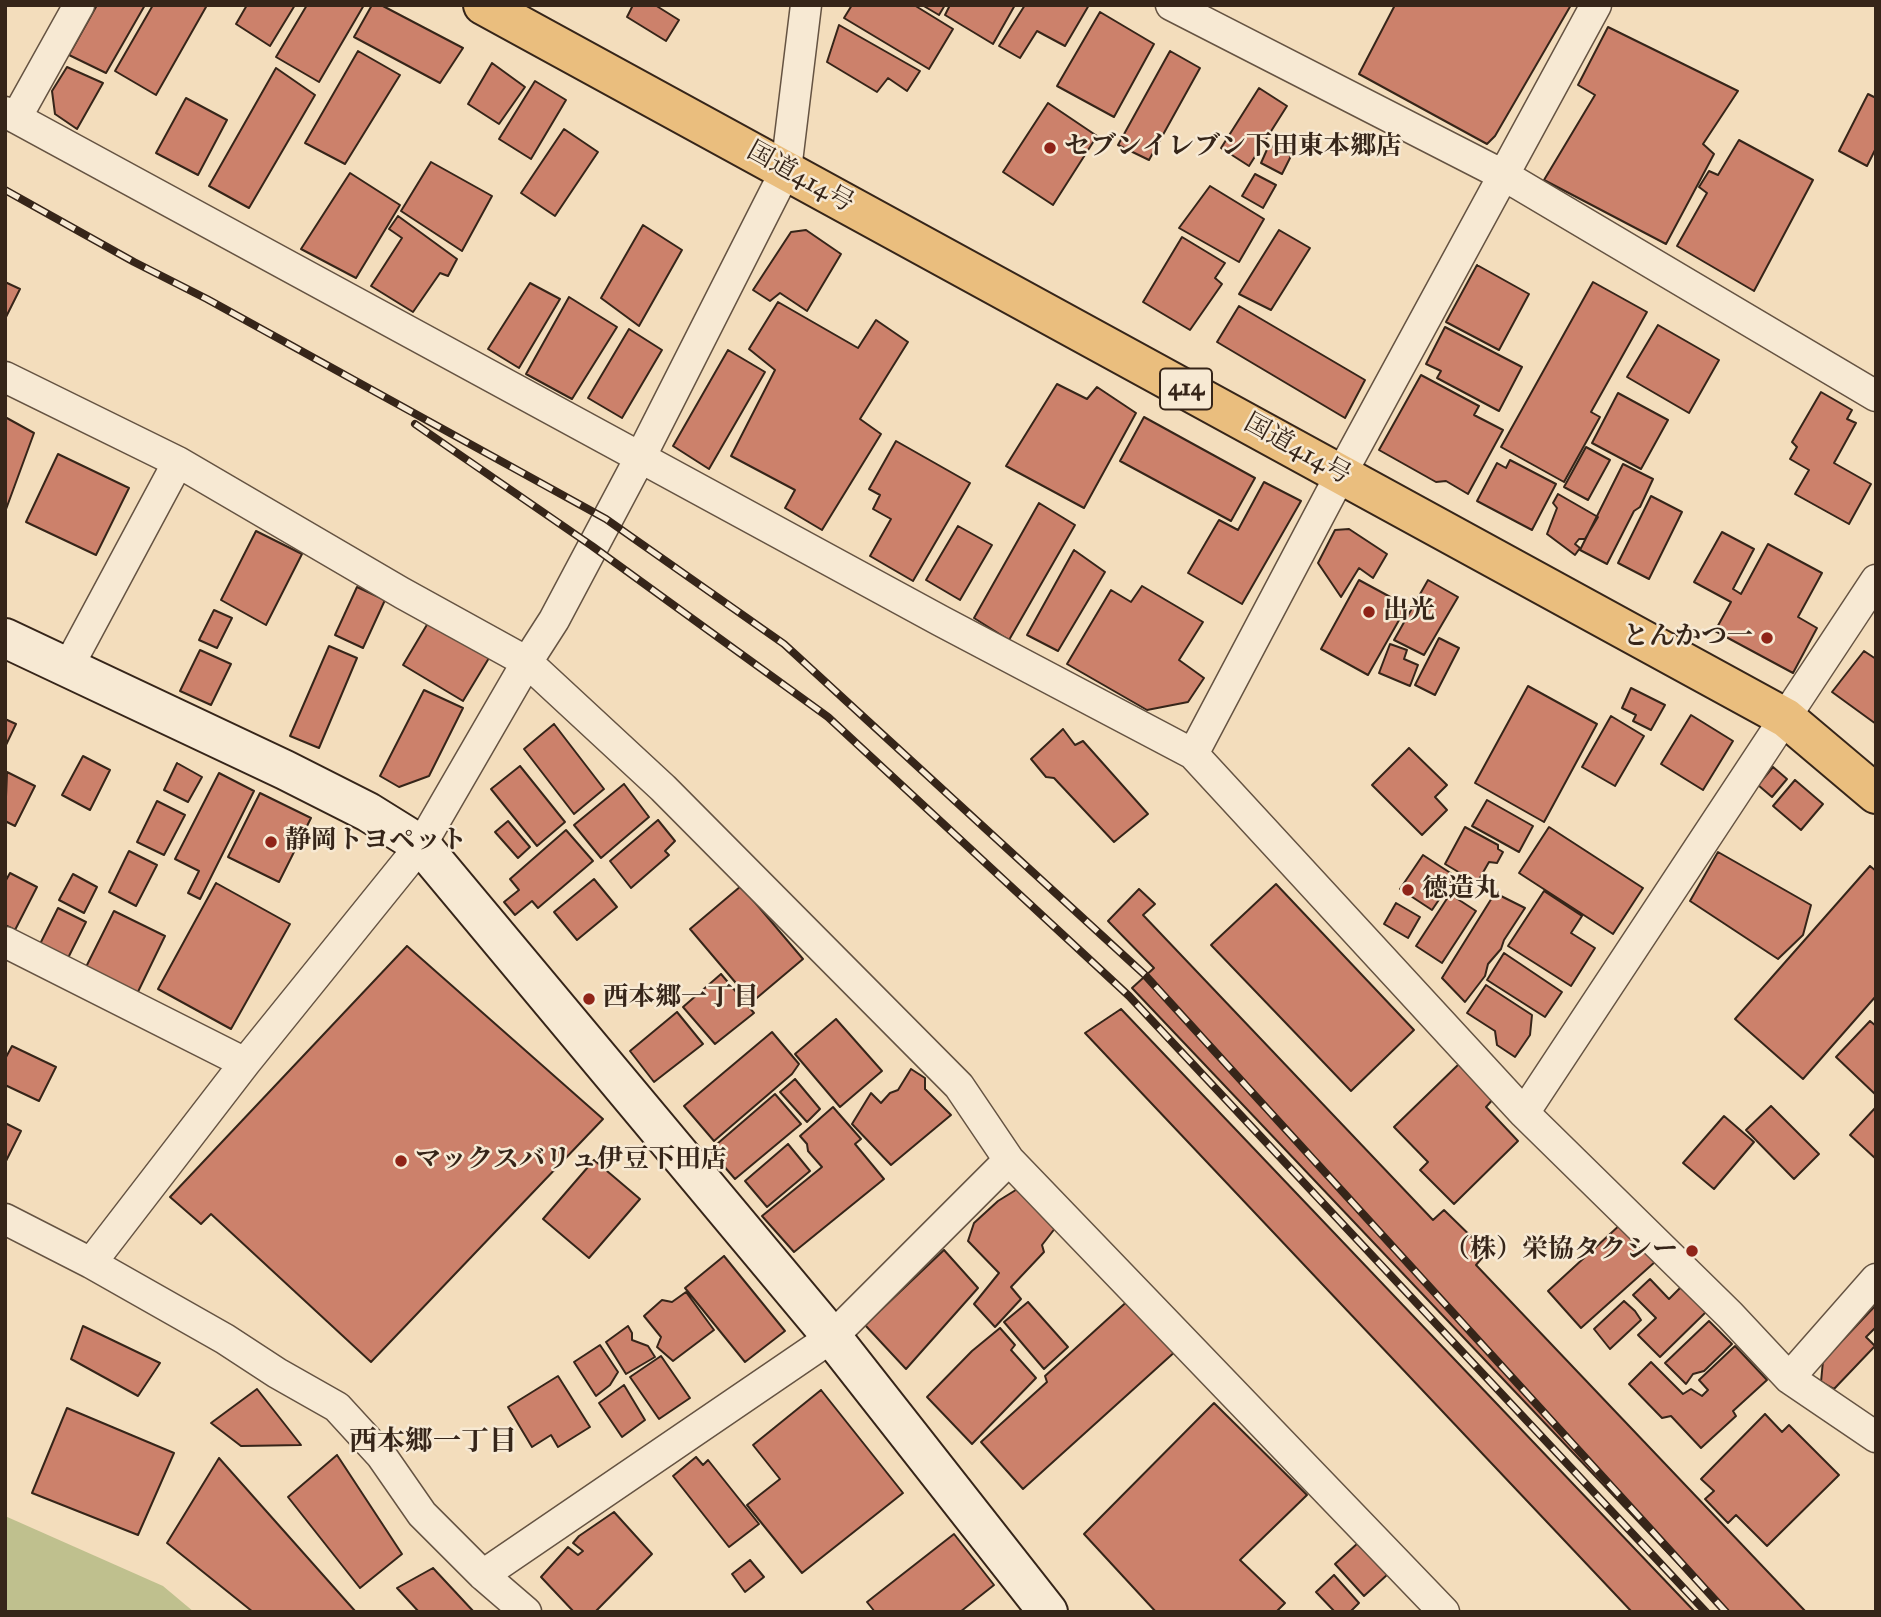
<!DOCTYPE html>
<meta charset="utf-8">
<style>
body{margin:0}
#map{position:relative;width:1881px;height:1617px;overflow:hidden;background:#f3ddbc;font-family:"IM FELL Great Primer",serif}
canvas{display:block}
.frame{position:absolute;inset:0;border:7px solid #362519;pointer-events:none}
</style>
<div id="map">
<canvas width="1881" height="1617"></canvas>
<div class="frame"></div>
</div>
<script>
const ctx = document.querySelector('canvas').getContext('2d');
ctx.lineJoin = 'round';
function paint(path, color) {
  ctx.fillStyle = color;
  ctx.fill(path, 'evenodd');
}
function poly(rows) {
  const path = new Path2D();
  for (const r of rows) {
    path.moveTo(r[0], r[1]);
    for (let i = 2; i < r.length; i += 2) path.lineTo(r[i], r[i + 1]);
  }
  return path;
}
function trace(path, color, width, dash) {
  ctx.strokeStyle = color;
  ctx.lineWidth = width;
  ctx.lineCap = dash ? 'butt' : 'round';
  ctx.setLineDash(dash || []);
  ctx.stroke(path);
}
function drawText(font, color, halo, rows, align = 'center') {
  ctx.font = font + ' "IM FELL Great Primer","Noto Serif JP",serif';
  ctx.lineWidth = 5;
  ctx.setLineDash([]);
  ctx.textBaseline = 'middle';
  ctx.strokeStyle = halo;
  ctx.fillStyle = color;
  for (const [text, x, y, turn = 0] of rows) {
    ctx.save();
    ctx.translate(x, y);
    ctx.rotate((+turn || 0) * Math.PI / 180);
    ctx.textAlign = isNaN(turn) ? turn : align;
    if (halo) ctx.strokeText(text, 0, 0);
    ctx.fillText(text, 0, 0);
    ctx.restore();
  }
}
const green = poly([
 [5,1516,163,1586,194,1612,5,1612]
]);
const building = poly([
 [97,5,145,5,106,73,69,55,97,5],
 [153,5,202,5,206,7,156,95,115,71,153,5],
 [247,5,295,5,270,46,236,24,247,5],
 [307,5,364,5,319,82,276,57,307,5],
 [372,5,381,5,463,48,440,83,354,37,372,5],
 [633,5,655,5,679,20,666,41,627,17,633,5],
 [852,5,914,5,953,29,929,69,844,18,852,5],
 [922,5,945,5,939,15,922,5],
 [950,5,1015,5,993,44,945,15,950,5],
 [1025,5,1089,5,1065,46,1037,31,1020,58,999,46,1025,5],
 [1395,5,1571,5,1495,136,1487,144,1359,74,1395,5],
 [1100,12,1154,44,1114,117,1057,86,1100,12],
 [839,25,920,71,907,91,888,78,877,92,827,62,839,25],
 [1608,27,1738,91,1703,144,1714,154,1666,244,1544,180,1595,95,1578,85,1608,27],
 [358,51,400,75,345,164,305,143,358,51],
 [1170,51,1200,68,1149,160,1118,145,1170,51],
 [492,63,525,87,499,124,468,104,492,63],
 [67,67,103,83,77,129,55,114,52,91,67,67],
 [276,68,315,95,249,208,209,186,276,68],
 [535,81,566,100,531,159,499,139,535,81],
 [1259,88,1287,106,1249,166,1221,148,1259,88],
 [1868,94,1876,98,1876,148,1867,166,1839,151,1868,94],
 [186,98,227,120,198,175,156,153,186,98],
 [1048,103,1097,136,1053,205,1003,172,1048,103],
 [564,129,598,152,555,216,521,193,564,129],
 [1739,140,1813,180,1754,291,1677,246,1707,193,1699,187,1709,171,1718,175,1739,140],
 [1269,145,1291,156,1282,174,1261,163,1269,145],
 [431,162,492,196,462,251,401,211,431,162],
 [350,173,400,205,356,278,301,249,350,173],
 [1255,174,1276,185,1263,208,1242,196,1255,174],
 [1210,186,1264,219,1239,262,1179,228,1210,186],
 [398,216,457,259,448,276,440,273,413,312,371,286,402,238,389,229,398,216],
 [643,225,682,250,639,326,601,298,643,225],
 [806,230,841,254,807,311,780,293,770,301,753,290,791,232,806,230],
 [1279,230,1310,248,1271,310,1239,294,1279,230],
 [1182,237,1225,263,1215,278,1222,284,1190,330,1143,302,1182,237],
 [1477,265,1529,294,1499,350,1446,322,1477,265],
 [5,282,20,289,5,319,5,282],
 [1593,282,1647,312,1591,412,1600,417,1564,482,1501,447,1593,282],
 [530,283,560,299,519,368,488,349,530,283],
 [569,297,617,327,572,399,526,374,569,297],
 [778,302,858,348,876,320,908,342,860,419,881,434,822,530,785,508,795,490,731,456,775,370,749,349,778,302],
 [1239,306,1365,380,1345,418,1217,342,1239,306],
 [1658,325,1719,360,1689,413,1627,377,1658,325],
 [1445,327,1522,367,1499,411,1437,378,1441,371,1426,364,1445,327],
 [629,329,662,350,622,418,588,398,629,329],
 [728,350,765,372,709,469,673,446,728,350],
 [1421,375,1479,406,1474,415,1503,430,1468,494,1446,481,1436,482,1379,450,1421,375],
 [1057,384,1087,399,1097,387,1136,413,1084,508,1006,466,1057,384],
 [1821,392,1852,410,1847,419,1856,423,1834,463,1871,484,1849,524,1795,494,1809,470,1790,459,1797,447,1792,442,1821,392],
 [1618,393,1668,420,1641,469,1592,443,1618,393],
 [5,417,34,433,5,512,5,417],
 [1144,417,1255,478,1231,521,1120,461,1144,417],
 [896,441,970,483,913,581,870,556,891,519,873,509,880,495,869,489,896,441],
 [1586,447,1610,460,1588,500,1564,487,1586,447],
 [58,454,129,488,96,555,26,522,58,454],
 [1510,460,1556,484,1532,530,1477,501,1497,463,1506,468,1510,460],
 [1623,464,1653,479,1640,507,1634,511,1607,564,1580,550,1623,464],
 [1264,482,1301,501,1242,604,1188,573,1219,520,1238,530,1264,482],
 [1558,494,1598,517,1585,539,1579,539,1575,544,1580,548,1575,555,1547,534,1557,508,1553,503,1558,494],
 [1651,496,1682,512,1649,579,1618,563,1651,496],
 [1039,503,1075,525,1009,640,974,618,1039,503],
 [958,526,992,545,960,600,926,580,958,526],
 [1349,529,1387,554,1373,578,1359,568,1341,597,1318,563,1335,530,1349,529],
 [256,531,302,554,266,625,221,600,256,531],
 [1722,532,1754,549,1733,589,1741,594,1768,544,1822,573,1798,617,1817,628,1793,673,1715,631,1731,602,1694,582,1722,532],
 [1074,550,1105,572,1058,651,1027,635,1074,550],
 [1359,580,1407,606,1368,675,1321,649,1359,580],
 [1428,580,1458,597,1424,655,1394,640,1428,580],
 [1142,586,1203,622,1179,660,1204,678,1188,702,1147,710,1067,664,1111,590,1131,602,1142,586],
 [357,587,385,600,363,648,335,635,357,587],
 [214,610,232,618,217,648,199,640,214,610],
 [428,623,489,658,463,701,403,665,428,623],
 [1439,638,1459,648,1435,695,1415,685,1439,638],
 [1390,644,1407,650,1404,659,1418,665,1410,686,1379,673,1390,644],
 [329,646,357,658,319,748,290,736,329,646],
 [200,650,231,664,211,705,180,691,200,650],
 [1864,651,1876,659,1876,724,1832,692,1864,651],
 [1528,686,1597,724,1544,822,1475,783,1528,686],
 [1631,688,1665,705,1651,730,1633,721,1636,715,1622,708,1631,688],
 [424,690,463,708,429,776,399,787,380,776,424,690],
 [1691,715,1733,741,1703,790,1661,764,1691,715],
 [1611,716,1644,736,1615,786,1582,767,1611,716],
 [5,719,16,724,5,747,5,719],
 [554,724,604,789,574,814,524,749,554,724],
 [1063,729,1075,745,1083,741,1148,814,1114,842,1054,778,1046,777,1031,759,1063,729],
 [1409,748,1447,785,1435,797,1447,810,1422,835,1372,785,1409,748],
 [83,756,110,770,90,810,62,795,83,756],
 [177,763,202,777,188,802,164,790,177,763],
 [520,766,565,822,537,846,491,789,520,766],
 [1773,767,1787,779,1772,797,1758,785,1773,767],
 [7,772,35,786,15,826,5,821,7,772],
 [219,773,254,791,200,899,188,893,199,871,175,859,219,773],
 [1795,780,1823,804,1801,830,1773,806,1795,780],
 [624,784,649,817,601,858,574,825,624,784],
 [260,793,311,818,279,882,228,857,260,793],
 [1487,800,1533,826,1519,852,1472,826,1487,800],
 [157,801,185,815,164,855,137,842,157,801],
 [658,820,675,841,665,851,669,855,631,888,610,861,658,820],
 [508,821,530,847,518,858,495,832,508,821],
 [1465,827,1498,845,1498,849,1503,852,1497,863,1489,862,1477,883,1445,864,1465,827],
 [1549,827,1643,888,1613,934,1519,873,1549,827],
 [566,830,593,861,538,908,532,901,515,915,504,902,519,890,510,879,566,830],
 [129,851,157,865,136,906,109,892,129,851],
 [1718,852,1811,905,1803,935,1778,959,1690,901,1718,852],
 [1423,855,1455,876,1432,910,1400,889,1423,855],
 [1870,866,1876,871,1876,996,1803,1079,1735,1019,1870,866],
 [10,873,37,887,15,930,5,925,5,882,10,873],
 [73,874,97,887,84,913,59,900,73,874],
 [594,879,617,907,577,940,554,912,594,879],
 [216,883,290,924,231,1029,158,989,216,883],
 [1276,884,1414,1030,1351,1091,1211,945,1276,884],
 [741,886,803,959,752,1002,690,929,741,886],
 [1139,889,1155,904,1143,915,1433,1220,1444,1210,1487,1252,1476,1265,1806,1612,1724,1612,1132,988,1154,968,1108,921,1139,889],
 [1544,891,1582,916,1571,933,1595,948,1571,986,1508,946,1544,891],
 [1495,893,1525,908,1504,940,1501,949,1488,964,1485,976,1465,1002,1442,978,1495,893],
 [1450,894,1476,911,1442,963,1416,946,1450,894],
 [1396,903,1420,917,1408,938,1384,924,1396,903],
 [58,908,86,922,66,962,38,948,58,908],
 [114,911,165,936,134,1000,82,975,114,911],
 [407,946,603,1119,371,1362,211,1214,201,1224,170,1197,407,946],
 [1504,953,1562,992,1545,1017,1487,980,1504,953],
 [721,974,754,1013,715,1044,683,1007,721,974],
 [1486,985,1532,1015,1530,1035,1515,1057,1497,1045,1495,1031,1467,1013,1486,985],
 [1121,1009,1695,1612,1632,1612,1085,1033,1121,1009],
 [677,1012,703,1044,654,1082,630,1051,677,1012],
 [836,1019,882,1071,840,1107,795,1054,836,1019],
 [1870,1021,1876,1026,1876,1095,1836,1057,1870,1021],
 [772,1032,799,1064,792,1074,714,1141,684,1106,772,1032],
 [12,1046,56,1067,39,1101,5,1085,5,1059,12,1046],
 [1461,1062,1495,1097,1486,1107,1518,1141,1454,1204,1420,1170,1428,1162,1394,1127,1461,1062],
 [911,1069,925,1078,925,1089,951,1115,891,1165,852,1124,871,1093,881,1103,890,1093,898,1090,911,1069],
 [795,1079,820,1109,807,1122,780,1092,795,1079],
 [775,1094,801,1124,735,1179,710,1150,775,1094],
 [1771,1106,1819,1154,1794,1179,1746,1130,1771,1106],
 [833,1107,861,1139,855,1144,884,1179,794,1252,762,1216,822,1167,808,1151,807,1144,800,1136,833,1107],
 [1876,1107,1876,1159,1850,1135,1876,1107],
 [1724,1116,1754,1142,1714,1189,1683,1163,1724,1116],
 [5,1123,21,1131,5,1163,5,1123],
 [788,1144,810,1171,767,1207,745,1181,788,1144],
 [594,1160,640,1199,589,1258,543,1219,594,1160],
 [1019,1188,1056,1227,1042,1245,1044,1252,1011,1287,1021,1299,995,1327,974,1304,999,1273,968,1241,974,1223,998,1201,1019,1188],
 [1622,1223,1656,1261,1581,1328,1548,1291,1622,1223],
 [944,1250,978,1288,906,1369,865,1325,944,1250],
 [724,1256,785,1331,745,1362,685,1288,724,1256],
 [1650,1279,1669,1299,1683,1285,1708,1310,1660,1357,1638,1335,1656,1318,1633,1295,1650,1279],
 [686,1292,714,1330,673,1361,657,1347,661,1337,644,1316,662,1300,672,1302,686,1292],
 [1132,1297,1178,1349,1023,1489,981,1442,1047,1382,1045,1376,1132,1297],
 [1624,1301,1635,1311,1641,1320,1610,1349,1594,1329,1624,1301],
 [1028,1302,1068,1347,1044,1369,1004,1322,1028,1302],
 [1876,1305,1876,1327,1866,1337,1875,1346,1834,1389,1821,1382,1823,1361,1876,1305],
 [1709,1321,1732,1344,1704,1371,1693,1374,1686,1384,1665,1363,1709,1321],
 [83,1326,160,1363,138,1396,71,1359,83,1326],
 [628,1326,632,1333,632,1340,648,1346,655,1357,626,1374,606,1342,628,1326],
 [1000,1328,1015,1345,1011,1350,1036,1378,972,1444,927,1397,972,1351,1000,1328],
 [600,1345,618,1372,610,1385,596,1396,574,1362,600,1345],
 [1735,1346,1767,1380,1733,1411,1736,1416,1701,1448,1671,1416,1662,1418,1629,1384,1651,1362,1683,1394,1691,1389,1702,1396,1708,1390,1699,1380,1735,1346],
 [661,1356,690,1398,659,1419,630,1377,661,1356],
 [558,1376,590,1427,558,1447,551,1435,532,1447,508,1407,558,1376],
 [624,1385,645,1420,622,1437,599,1403,624,1385],
 [257,1389,301,1445,241,1446,211,1423,257,1389],
 [821,1390,903,1493,802,1573,747,1505,780,1479,753,1445,821,1390],
 [1214,1403,1307,1495,1240,1560,1285,1603,1276,1612,1156,1612,1084,1534,1214,1403],
 [67,1408,174,1453,138,1535,32,1493,67,1408],
 [1765,1414,1782,1432,1789,1425,1839,1475,1767,1546,1736,1515,1728,1523,1705,1499,1714,1491,1701,1479,1765,1414],
 [337,1455,402,1554,360,1588,288,1497,337,1455],
 [696,1457,703,1465,708,1460,759,1524,729,1547,673,1476,696,1457],
 [219,1458,355,1611,253,1612,167,1543,219,1458],
 [614,1512,652,1554,595,1612,574,1612,541,1577,568,1547,578,1555,583,1551,573,1543,579,1536,614,1512],
 [954,1534,994,1585,960,1612,875,1612,867,1602,954,1534],
 [1359,1542,1388,1574,1364,1596,1335,1564,1359,1542],
 [750,1560,764,1577,745,1592,732,1574,750,1560],
 [433,1568,474,1612,419,1612,397,1588,433,1568],
 [1334,1575,1359,1603,1350,1612,1335,1612,1316,1592,1334,1575]
]);
const street = poly([
 [1171,5,1505,176,1876,396],
 [5,112,941,621,1193,754,1524,1113,1730,1315,1789,1378,1876,1437],
 [16,118,79,5],
 [5,377,178,462,402,593,527,662,663,788,959,1086,1009,1160,1444,1612],
 [68,667,178,462],
 [1193,754,1341,474,1596,5],
 [5,942,245,1063],
 [1524,1113,1876,580],
 [5,1219,91,1263,225,1339,277,1373,337,1407,381,1455,422,1514,483,1575,526,1612],
 [91,1263,245,1063,421,845,527,662,554,620,640,458,786,170,806,5],
 [1789,1378,1876,1279],
 [483,1575,832,1337,1009,1160]
]);
const secondary = poly([
 [5,638,285,770,368,812,421,845,832,1337,1048,1612]
]);
const highway = poly([
 [483,5,1786,718,1876,794]
]);
const rail = poly([
 [5,190,134,262,207,299,606,519,784,644,1145,975,1726,1612],
 [415,424,592,546,828,717,1129,996,1706,1612]
]);
const markers = [
 [1050,148,7,"#8f2418"],
 [1369,612,7,"#8f2418"],
 [1767,638,7,"#8f2418"],
 [271,842,7,"#8f2418"],
 [1408,890,7,"#8f2418"],
 [589,999,7,"#8f2418"],
 [401,1161,7,"#8f2418"],
 [1692,1251,7,"#8f2418"]
];
const shields = [
 [1186,389,52]
];
const shieldNames = [
 ["414",1186,389]
];
const poiNames = [
 ["セブンイレブン下田東本郷店",1064,148],
 ["出光",1383,612],
 ["とんかつ一",1753,638,"right"],
 ["静岡トヨペット",285,842],
 ["徳造丸",1422,890],
 ["西本郷一丁目",603,999],
 ["マックスバリュ伊豆下田店",415,1161],
 ["（株）栄協タクシー",1678,1251,"right"]
];
const streetNames = [
 ["国道414号",800,178,29],
 ["国道414号",1297,450,29]
];
const neighbourhoodNames = [
 ["西本郷一丁目",433,1443]
];
paint(green, '#bfc08e');
paint(building, '#cc816b');
trace(building, '#362519', 2);
trace(street, '#655342', 33);
trace(secondary, '#362519', 42);
trace(highway, '#362519', 42);
trace(street, '#f7e9d3', 30);
trace(secondary, '#f7e9d3', 38);
trace(highway, '#eabe7e', 38);
trace(rail, '#362519', 8);
trace(rail, '#f7e9d3', 5, [16]);
for (const [x, y, r, color] of markers) {
  const dot = new Path2D();
  dot.arc(x, y, r, 0, 2 * Math.PI);
  ctx.fillStyle = color;
  ctx.fill(dot);
  trace(dot, '#f7e9d3', 2.5);
}
for (const [x, y, w] of shields) {
  const box = new Path2D();
  box.roundRect(x - w / 2, y - 20.5, w, 41, 5);
  ctx.fillStyle = '#f7e9d3';
  ctx.fill(box);
  trace(box, '#362519', 2);
}
drawText('bold 24px', '#362519', null, shieldNames);
drawText('bold 26px', '#362519', '#f7e9d3', poiNames, 'left');
drawText('26px', '#362519', '#f7e9d3', streetNames);
drawText('bold 28px', '#362519', '#f7e9d3', neighbourhoodNames);
</script>
